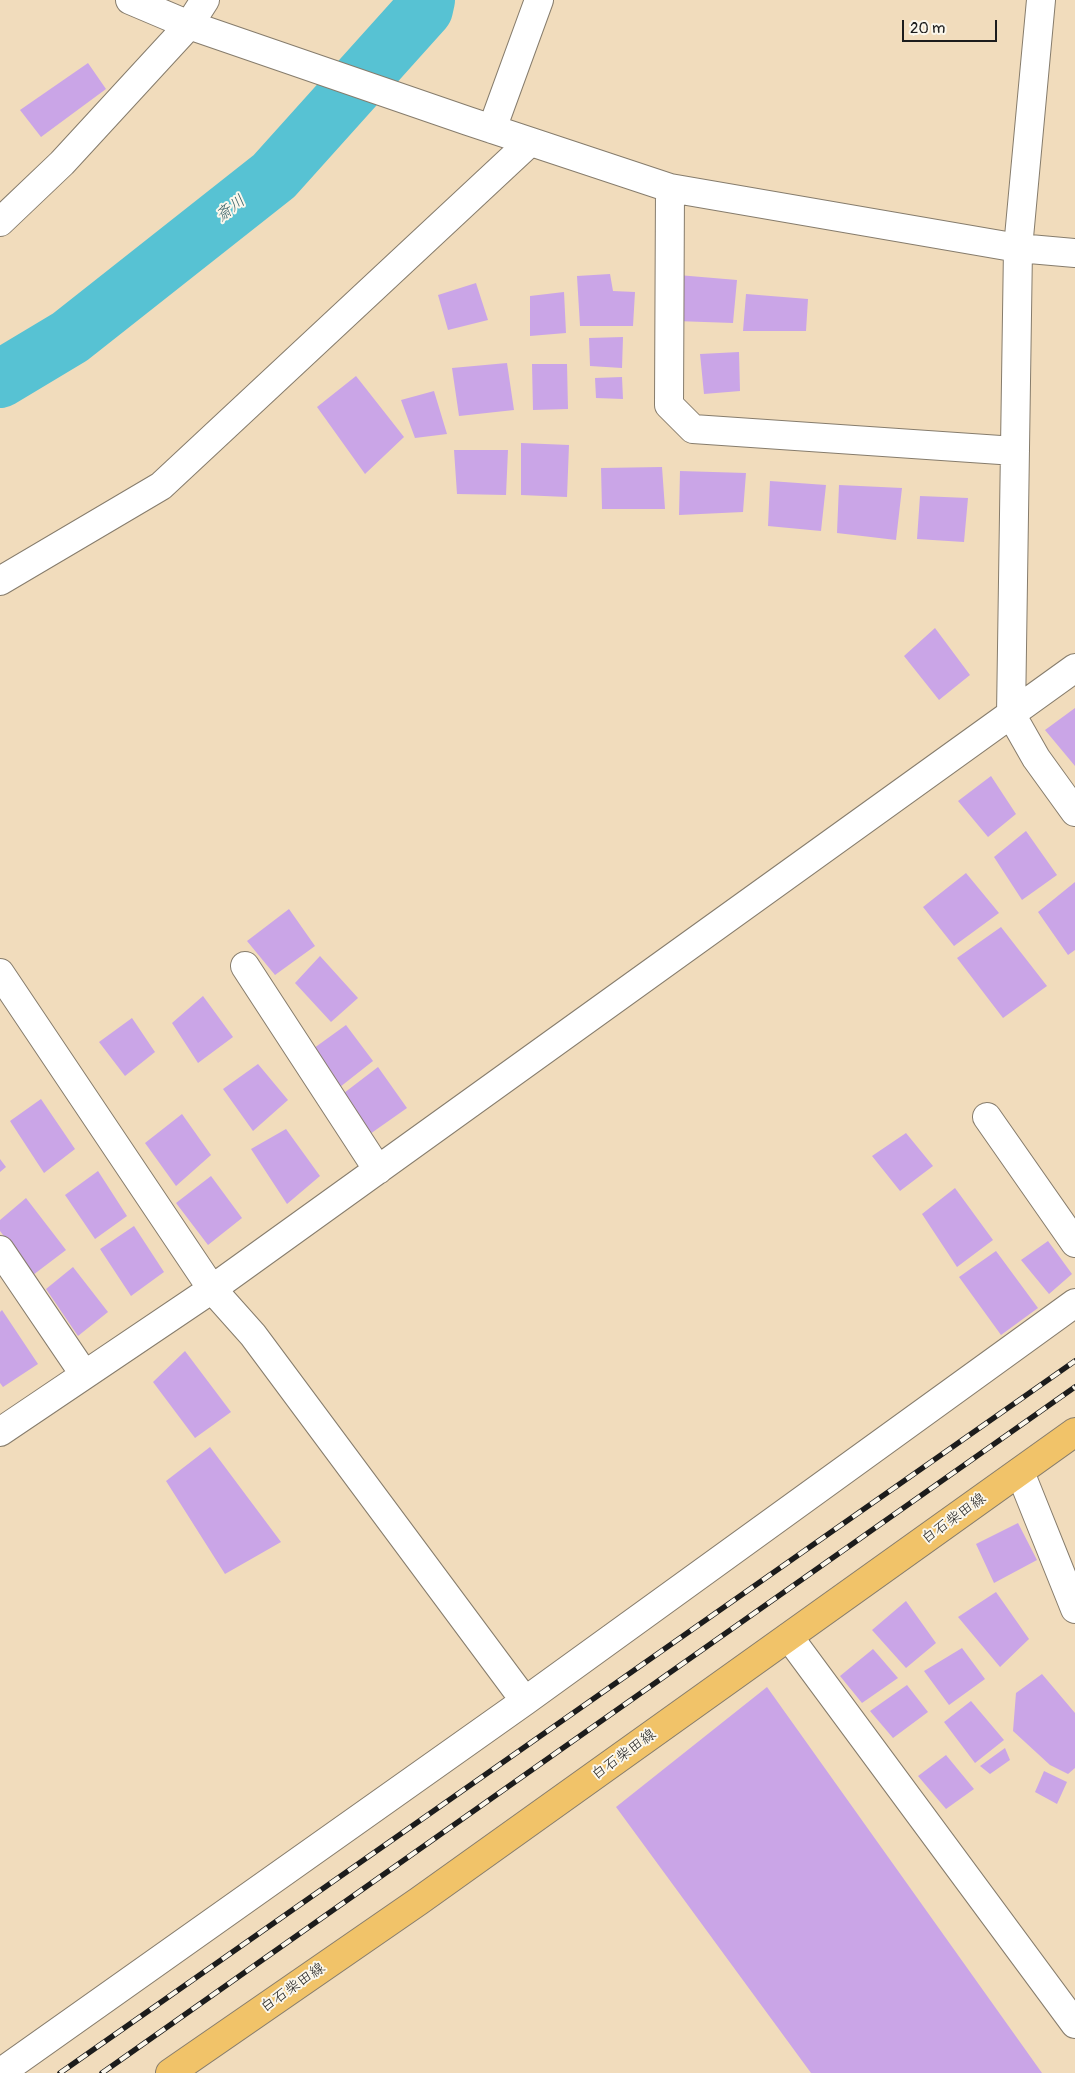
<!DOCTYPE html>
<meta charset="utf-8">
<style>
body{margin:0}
#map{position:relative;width:1075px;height:2073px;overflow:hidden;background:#f1dcbc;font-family:Pangolin,sans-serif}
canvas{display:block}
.scale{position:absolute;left:902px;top:20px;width:95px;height:22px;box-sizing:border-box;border:2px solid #1c1c1c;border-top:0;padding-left:6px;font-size:15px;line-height:18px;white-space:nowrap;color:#1c1c1c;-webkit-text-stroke:4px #fbf7ec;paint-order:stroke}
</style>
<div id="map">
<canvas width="1075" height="2073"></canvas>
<div class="scale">20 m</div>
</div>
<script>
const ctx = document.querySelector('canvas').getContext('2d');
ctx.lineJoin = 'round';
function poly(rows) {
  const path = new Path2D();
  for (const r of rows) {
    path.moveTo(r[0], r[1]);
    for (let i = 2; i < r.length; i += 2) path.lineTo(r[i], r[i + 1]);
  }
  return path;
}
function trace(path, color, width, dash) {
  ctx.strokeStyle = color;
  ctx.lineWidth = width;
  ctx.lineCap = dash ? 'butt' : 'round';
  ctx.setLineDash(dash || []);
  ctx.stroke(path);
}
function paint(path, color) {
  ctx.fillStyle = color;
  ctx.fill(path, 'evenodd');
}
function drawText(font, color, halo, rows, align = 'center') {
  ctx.font = font + ' Pangolin,"Klee One",sans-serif';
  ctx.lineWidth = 4;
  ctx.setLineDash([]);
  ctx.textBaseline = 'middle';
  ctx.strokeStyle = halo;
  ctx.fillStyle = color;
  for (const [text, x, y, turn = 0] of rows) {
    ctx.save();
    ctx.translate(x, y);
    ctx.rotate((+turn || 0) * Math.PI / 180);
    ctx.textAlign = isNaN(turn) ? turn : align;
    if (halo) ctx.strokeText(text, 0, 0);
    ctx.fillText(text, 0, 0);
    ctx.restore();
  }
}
const river = poly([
 [0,379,70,337,274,176,424,9,426,0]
]);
const building = poly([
 [88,63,106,89,41,137,20,110],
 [610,274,613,291,635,292,633,326,580,326,577,276],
 [678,275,737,280,733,323,676,321],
 [476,283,488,320,448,330,438,295],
 [564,292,566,333,530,336,530,296],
 [746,294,808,299,806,331,743,331],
 [623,337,622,368,590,366,589,338],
 [739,352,740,391,704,394,700,354],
 [507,363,514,410,459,416,452,368],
 [532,364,567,364,568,409,533,410],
 [356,376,404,437,365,474,317,407],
 [622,377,623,399,596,398,595,378],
 [434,391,447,434,415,438,401,400],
 [521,443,569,445,567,497,521,495],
 [454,450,508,450,506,495,457,494],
 [662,467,665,509,602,509,601,468],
 [680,471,746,473,743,512,679,515],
 [770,481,826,485,821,531,768,526],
 [839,485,902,488,896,540,837,533],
 [920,496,968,498,964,542,917,539],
 [935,628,970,675,939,700,904,656],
 [1075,708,1075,766,1045,730],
 [991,776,1016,814,988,837,958,801],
 [1026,831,1057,875,1022,900,994,857],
 [966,873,999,913,954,946,923,907],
 [1075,882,1075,950,1068,955,1038,912],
 [289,909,315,946,275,975,247,941],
 [1001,927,1047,986,1003,1018,957,958],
 [320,956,358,998,331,1022,295,983],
 [203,996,233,1037,198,1063,172,1023],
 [132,1018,155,1052,125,1076,99,1042],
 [346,1025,373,1061,340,1087,310,1051],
 [258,1064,288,1100,253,1131,223,1089],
 [378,1067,407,1108,370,1134,344,1093],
 [41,1099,75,1149,44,1173,10,1121],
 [182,1114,211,1155,176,1186,145,1143],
 [286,1129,320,1176,287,1204,251,1149],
 [906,1133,933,1166,900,1191,872,1156],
 [0,1159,6,1167,0,1172],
 [98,1171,127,1216,95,1239,65,1195],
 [211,1176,242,1218,208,1245,176,1203],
 [955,1188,993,1240,957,1267,922,1214],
 [26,1198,66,1250,33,1275,0,1231,0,1220],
 [134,1226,164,1272,131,1296,100,1249],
 [1048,1241,1072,1274,1049,1294,1021,1260],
 [996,1251,1038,1308,1001,1335,959,1277],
 [73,1267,108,1312,78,1336,46,1289],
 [2,1310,38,1364,3,1387,0,1383,0,1312],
 [185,1351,231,1412,195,1438,153,1382],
 [210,1447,281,1542,225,1574,166,1481],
 [1018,1523,1037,1560,994,1583,976,1544],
 [996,1592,1029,1639,1000,1667,958,1617],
 [906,1601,936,1643,906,1668,872,1630],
 [962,1648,985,1679,949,1705,924,1671],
 [873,1649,898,1678,862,1703,840,1676],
 [1042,1674,1075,1713,1075,1768,1068,1774,1050,1765,1013,1731,1016,1693],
 [907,1685,928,1712,893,1738,870,1711],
 [767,1687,1042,2073,811,2073,616,1807],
 [971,1701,1004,1740,975,1763,944,1722],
 [1005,1748,1010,1760,990,1774,980,1766],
 [946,1755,974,1789,946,1809,918,1776],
 [1044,1771,1067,1782,1057,1804,1035,1792]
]);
const minor = poly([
 [130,0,189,25,468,121,670,188,1018,248,1075,253],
 [1041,0,1018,248,1011,714,1036,758,1075,812],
 [492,129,539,0],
 [670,188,669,405,693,429,1015,451],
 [0,222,62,163,189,25,205,0],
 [0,581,161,486,530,142],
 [245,966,378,1170],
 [0,973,212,1289,253,1335,525,1701],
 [987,1117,1075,1243],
 [0,1250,84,1374],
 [0,1432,212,1289,1075,668],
 [1020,1472,1075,1609],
 [789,1637,1075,2024],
 [0,2073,525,1701,1075,1303]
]);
const major = poly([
 [170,2073,419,1901,1075,1432]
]);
const rail = poly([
 [60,2073,1075,1361],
 [102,2073,1075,1387]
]);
const streetNames = [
 ["白石柴田線",954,1519,-36],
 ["白石柴田線",624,1755,-36],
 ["白石柴田線",293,1988,-35]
];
const waterNames = [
 ["斎川",231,209,-38]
];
trace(river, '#57c2d3', 58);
paint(building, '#caa5e7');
trace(minor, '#867c6c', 30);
trace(major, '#867c6c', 30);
trace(minor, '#fff', 28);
trace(major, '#f1c369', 28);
trace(rail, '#1c1c1c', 5.5);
trace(rail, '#fbf7ec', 4, [11]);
drawText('15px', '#1c1c1c', '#fbf7ec', streetNames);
drawText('italic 16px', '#345e65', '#fbf7ec', waterNames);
</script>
